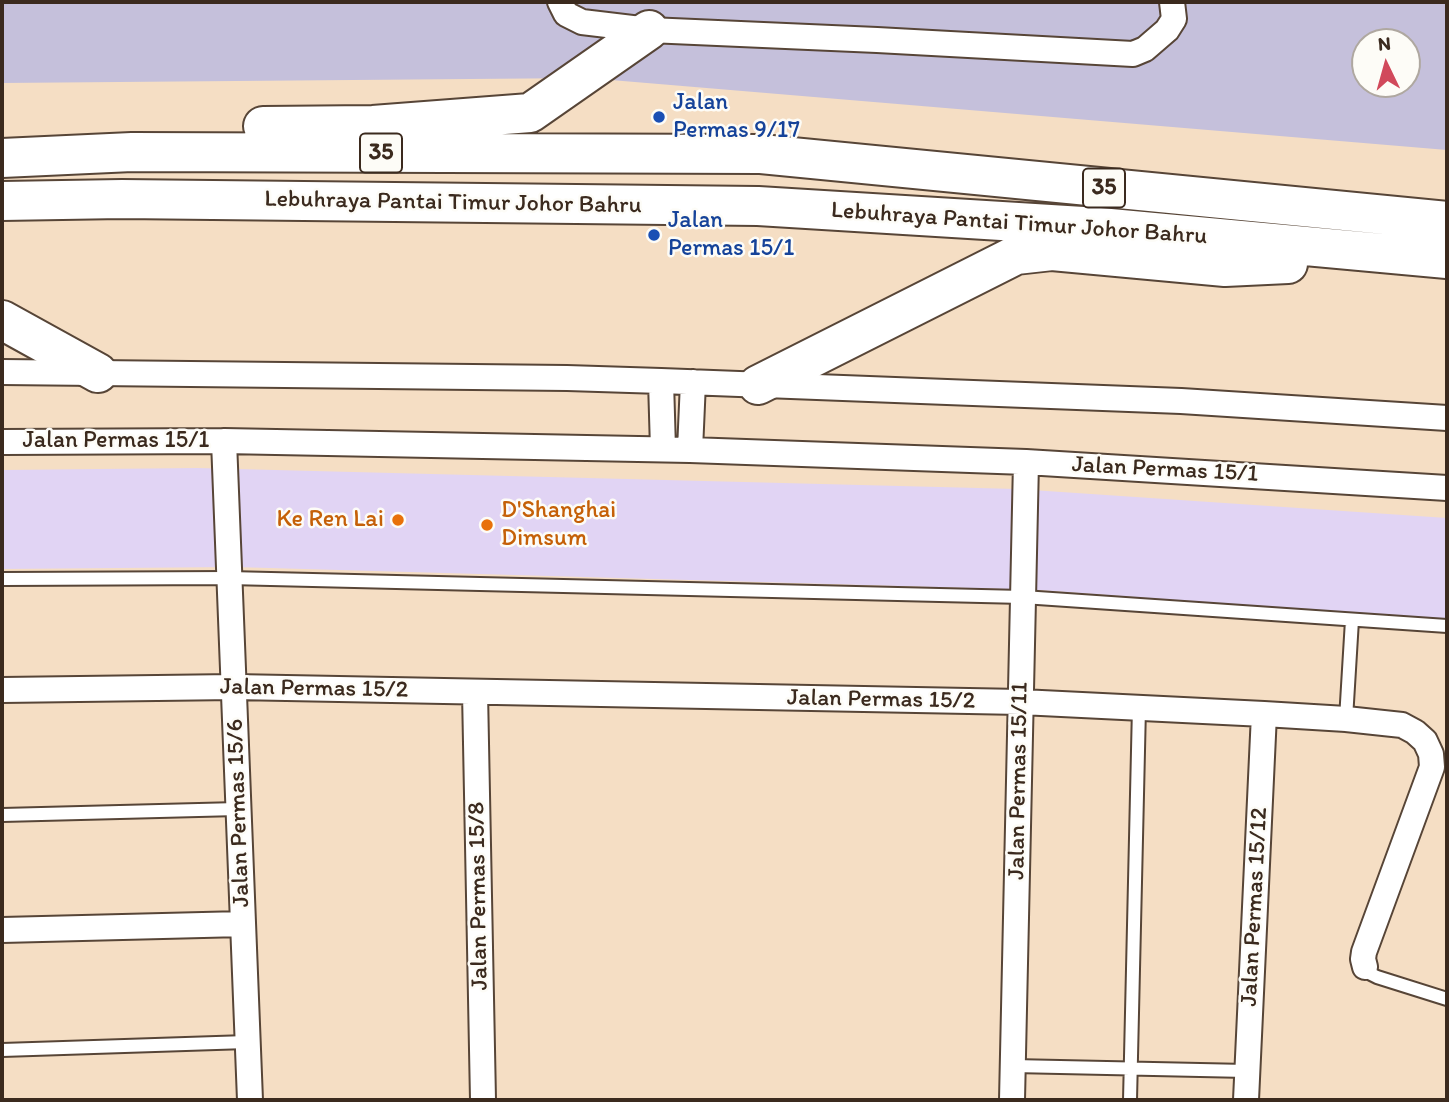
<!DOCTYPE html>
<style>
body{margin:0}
#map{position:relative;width:1449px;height:1102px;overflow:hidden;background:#f5dec4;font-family:Itim,sans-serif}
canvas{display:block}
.frame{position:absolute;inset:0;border:4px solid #3b2a1e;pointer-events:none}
.north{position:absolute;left:1351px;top:28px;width:70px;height:70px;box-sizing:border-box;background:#fdfcf7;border:2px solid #afa8a0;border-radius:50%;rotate:355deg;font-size:19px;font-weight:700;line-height:28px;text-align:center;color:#3b2a1e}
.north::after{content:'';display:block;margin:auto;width:24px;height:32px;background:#d1495b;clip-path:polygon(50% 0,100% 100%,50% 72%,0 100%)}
</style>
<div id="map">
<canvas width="1449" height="1102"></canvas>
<div class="frame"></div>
<div class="north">N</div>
</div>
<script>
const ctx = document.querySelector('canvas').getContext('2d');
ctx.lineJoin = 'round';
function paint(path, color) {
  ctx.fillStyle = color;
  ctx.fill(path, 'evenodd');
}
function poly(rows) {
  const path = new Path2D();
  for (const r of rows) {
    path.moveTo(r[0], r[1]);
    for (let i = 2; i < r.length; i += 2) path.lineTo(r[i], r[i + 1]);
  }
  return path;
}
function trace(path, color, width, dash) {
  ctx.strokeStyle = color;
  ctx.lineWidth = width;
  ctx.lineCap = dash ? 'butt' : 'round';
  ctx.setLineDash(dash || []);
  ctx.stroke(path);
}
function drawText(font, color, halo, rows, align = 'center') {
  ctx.font = font + ' Itim,sans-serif';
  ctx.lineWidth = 5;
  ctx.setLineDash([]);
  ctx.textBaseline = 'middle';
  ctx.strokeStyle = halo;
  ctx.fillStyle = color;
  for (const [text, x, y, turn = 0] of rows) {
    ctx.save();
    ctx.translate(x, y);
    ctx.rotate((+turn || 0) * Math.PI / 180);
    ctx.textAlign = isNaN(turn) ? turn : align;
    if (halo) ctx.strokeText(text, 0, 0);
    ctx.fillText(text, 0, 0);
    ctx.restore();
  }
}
const built = poly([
 [197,468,1017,489,1447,518,1447,620,1039,590,234,567,2,569,2,470]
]);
const industrial = poly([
 [2,2,1447,2,1447,150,587,78,2,83],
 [1365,42,1407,42,1407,84,1365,84]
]);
const lane = poly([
 [2,579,229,578,1023,597,1447,626],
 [1346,719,1352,620],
 [2,815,238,809],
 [1365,967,1371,974,1377,977,1447,999],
 [2,1050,247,1042],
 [1013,1066,1247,1071],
 [1130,1100,1139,707]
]);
const street = poly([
 [560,2,566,14,582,22,649,30,877,40,1133,54,1145,49,1167,30,1174,19,1172,2],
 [2,372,567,378,661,381,1181,401,1447,418],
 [661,381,663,449],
 [224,441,250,1100],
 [2,442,224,441,690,450,1026,462,1447,488],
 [690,450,693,382],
 [2,690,234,687,1021,702,1264,714,1346,719,1402,725,1415,732,1425,741,1431,754,1432,767,1364,952,1363,959,1365,967],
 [475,692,483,1100],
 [2,930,243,924],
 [1012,1100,1026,462],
 [1246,1100,1264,714]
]);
const highway = poly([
 [263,126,373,125,530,113,649,30],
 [2,158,132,152,761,154,1447,221],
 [2,201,122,199,758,206,1099,227,1447,259],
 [2,320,98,373],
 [758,385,1016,255,1052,251,1225,267,1288,264]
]);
const markers = [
 [659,117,7,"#1a4fb4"],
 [654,235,7,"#1a4fb4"],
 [398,520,7,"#e8710a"],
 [487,525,7,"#e8710a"]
];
const shields = [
 [381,153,42],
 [1104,188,42]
];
const shieldNames = [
 ["35",381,153],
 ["35",1104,188]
];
const transitNames = [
 ["Jalan",673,103],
 ["Permas 9/17",673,131],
 ["Jalan",668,221],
 ["Permas 15/1",668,249]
];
const streetNames = [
 ["Lebuhraya Pantai Timur Johor Bahru",453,203,1],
 ["Lebuhraya Pantai Timur Johor Bahru",1019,224,4],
 ["Jalan Permas 15/1",116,441],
 ["Jalan Permas 15/1",1165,470,3],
 ["Jalan Permas 15/2",314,689,1],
 ["Jalan Permas 15/2",881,700,1],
 ["Jalan Permas 15/11",1019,781,-89],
 ["Jalan Permas 15/6",239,813,-92],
 ["Jalan Permas 15/8",479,896,-91],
 ["Jalan Permas 15/12",1255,907,-87]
];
const foodNames = [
 ["D'Shanghai",501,511],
 ["Dimsum",501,539],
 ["Ke Ren Lai",384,520,"right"]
];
paint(built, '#e1d4f4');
paint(industrial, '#c5c0db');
trace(lane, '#574537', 16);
trace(street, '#574537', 28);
trace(highway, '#574537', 42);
trace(lane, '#fff', 12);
trace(street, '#fff', 24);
trace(highway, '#fff', 38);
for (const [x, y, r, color] of markers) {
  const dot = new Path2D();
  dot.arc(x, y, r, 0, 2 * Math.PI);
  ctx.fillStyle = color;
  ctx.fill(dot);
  trace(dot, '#fdfcf7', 2.5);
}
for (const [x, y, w] of shields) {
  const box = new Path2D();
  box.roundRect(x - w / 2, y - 19.5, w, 39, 5);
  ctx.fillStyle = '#fdfcf7';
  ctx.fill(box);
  trace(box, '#3b2a1e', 2);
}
drawText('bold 23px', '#3b2a1e', null, shieldNames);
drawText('24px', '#164399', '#fdfcf7', transitNames, 'left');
drawText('24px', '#3b2a1e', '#fdfcf7', streetNames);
drawText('24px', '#c56008', '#fdfcf7', foodNames, 'left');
</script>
